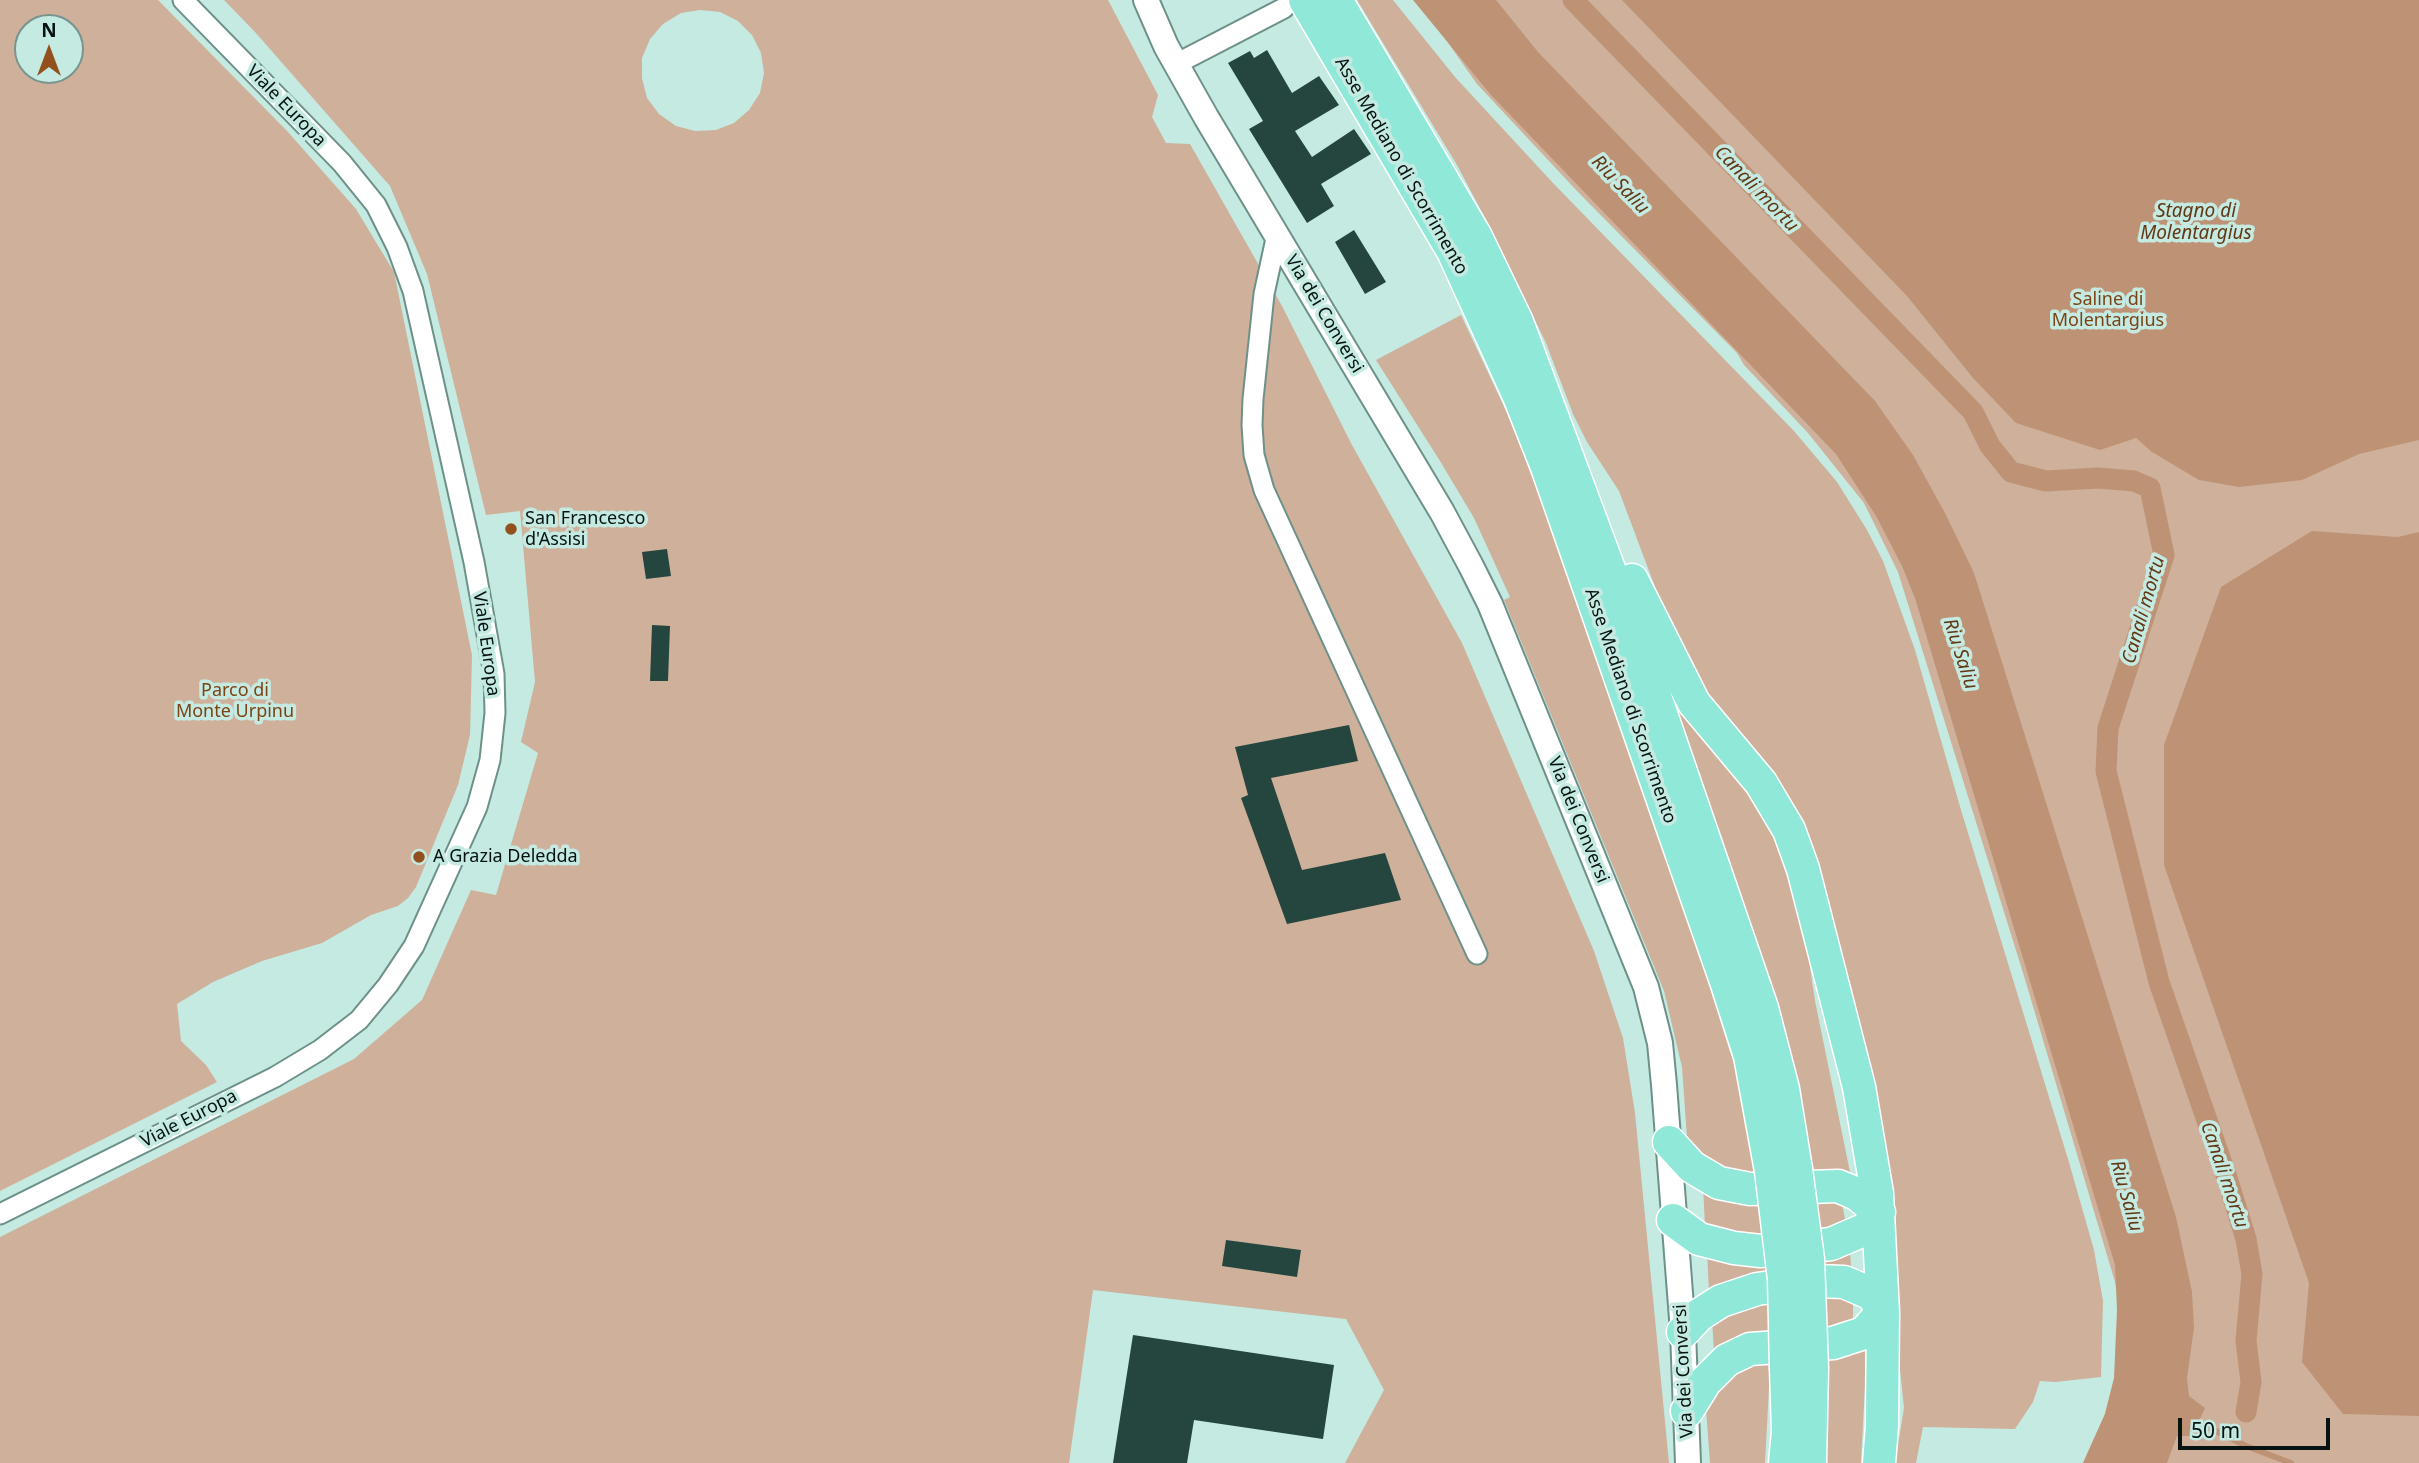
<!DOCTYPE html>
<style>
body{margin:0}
#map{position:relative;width:2419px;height:1463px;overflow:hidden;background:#c4eae2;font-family:"Noto Sans",sans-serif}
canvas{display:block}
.north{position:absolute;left:14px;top:14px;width:70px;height:70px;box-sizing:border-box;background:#c4eae2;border:2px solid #78948e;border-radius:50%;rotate:0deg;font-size:19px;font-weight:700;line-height:28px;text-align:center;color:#061311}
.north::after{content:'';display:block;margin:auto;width:24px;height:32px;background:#92511c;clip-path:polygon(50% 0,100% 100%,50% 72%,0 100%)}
.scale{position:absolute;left:2178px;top:1418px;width:152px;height:32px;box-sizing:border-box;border:4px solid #061311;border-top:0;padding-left:9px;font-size:21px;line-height:24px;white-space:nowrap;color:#061311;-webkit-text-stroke:5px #c4eae2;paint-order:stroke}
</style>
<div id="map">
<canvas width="2419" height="1463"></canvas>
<div class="north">N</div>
<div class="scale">50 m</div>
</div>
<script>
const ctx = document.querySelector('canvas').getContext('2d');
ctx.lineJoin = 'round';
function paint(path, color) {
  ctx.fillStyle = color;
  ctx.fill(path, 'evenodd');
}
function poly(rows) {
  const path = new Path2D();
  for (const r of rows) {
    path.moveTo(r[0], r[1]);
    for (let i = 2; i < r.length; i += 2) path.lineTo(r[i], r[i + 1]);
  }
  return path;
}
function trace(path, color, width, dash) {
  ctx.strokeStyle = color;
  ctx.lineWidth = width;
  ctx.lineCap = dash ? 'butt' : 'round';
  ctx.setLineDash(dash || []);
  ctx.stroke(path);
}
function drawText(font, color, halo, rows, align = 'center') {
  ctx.font = font + ' "Noto Sans",sans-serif';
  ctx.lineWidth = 7;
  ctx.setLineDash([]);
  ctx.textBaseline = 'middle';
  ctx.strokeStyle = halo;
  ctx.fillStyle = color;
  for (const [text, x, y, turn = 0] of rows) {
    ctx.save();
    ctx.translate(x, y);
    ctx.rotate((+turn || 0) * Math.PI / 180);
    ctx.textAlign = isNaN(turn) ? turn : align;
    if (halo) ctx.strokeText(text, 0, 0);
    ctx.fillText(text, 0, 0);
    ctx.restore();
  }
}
const green = poly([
 [0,0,158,0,288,132,356,209,394,272,472,655,470,735,458,785,416,887,408,898,398,906,371,915,322,943,262,961,213,982,177,1004,181,1041,206,1065,217,1082,0,1191],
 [28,28,70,28,70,70,28,70],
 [224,0,1108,0,1158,95,1152,117,1166,143,1190,144,1282,306,1352,445,1462,643,1594,951,1623,1038,1635,1113,1669,1463,1345,1463,1384,1390,1346,1319,1093,1290,1069,1463,0,1463,0,1237,354,1059,422,1000,471,890,496,895,538,753,521,742,535,682,520,511,486,515,427,274,390,186,255,32],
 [700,10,720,12,738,21,752,35,761,53,764,73,760,93,749,110,734,123,716,130,695,131,676,126,659,114,647,98,642,78,642,58,650,39,663,24,681,13],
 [1357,0,1393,0,1455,77,1553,183,1794,431,1837,482,1867,530,1883,561,1915,650,1961,810,2068,1159,2094,1250,2103,1301,2101,1377,2055,1382,2040,1381,2033,1402,2015,1429,1923,1427,1916,1463,1895,1463,1904,1408,1897,1340,1893,1220,1888,1164,1878,1110,1815,873,1715,716,1669,624,1619,491,1587,442,1573,414,1546,343,1492,231,1457,165],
 [1418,0,2419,0,2419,1463,2083,1463,2105,1414,2119,1360,2120,1308,2115,1282,2024,976,1898,572,1864,503,1808,433,1744,365,1737,353,1577,191,1477,84],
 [1461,315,1515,430,1591,638,1694,938,1740,1083,1756,1176,1722,1171,1693,1150,1687,1137,1682,1067,1664,991,1504,600,1510,597,1474,518,1440,461,1376,360],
 [1670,689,1770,816,1802,912,1815,1001,1850,1172,1846,1176,1811,1173,1712,818],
 [1703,1185,1840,1192,1846,1225,1844,1228,1760,1240,1705,1226],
 [1850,1247,1851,1268,1709,1292,1707,1251],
 [1853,1294,1853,1320,1849,1325,1714,1352,1712,1319,1725,1308],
 [1867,1347,1861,1463,1825,1463,1828,1370,1770,1369,1765,1463,1710,1463,1706,1409,1733,1363]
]);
const water = poly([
 [1413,0,1496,0,1538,52,1875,401,1913,455,1946,515,1974,573,2176,1217,2192,1292,2194,1328,2187,1378,2189,1396,2205,1408,2192,1436,2177,1436,2167,1463,2083,1463,2105,1414,2114,1378,2117,1310,2115,1265,1915,598,1902,566,1876,516,1836,454,1491,95],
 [1622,0,2419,0,2419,440,2359,454,2302,480,2239,487,2199,480,2152,452,2136,438,2100,450,2016,423,1973,378,1907,296],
 [2312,531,2398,537,2419,532,2419,1416,2343,1414,2302,1362,2309,1283,2164,865,2164,745,2221,587]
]);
const stream = poly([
 [2194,1420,2246,1446,2291,1463]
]);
const canal = poly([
 [1573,0,1973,412,1990,446,2011,472,2046,481,2098,478,2134,481,2150,488,2164,555,2108,728,2106,771,2159,982,2226,1175,2246,1239,2252,1274,2246,1341,2251,1382,2246,1412]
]);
const building = poly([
 [1267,50,1292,93,1319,76,1339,105,1295,131,1312,157,1354,129,1371,154,1321,184,1334,206,1307,223,1249,129,1263,121,1228,63,1250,51,1254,58],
 [1354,230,1386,282,1365,294,1335,242],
 [667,549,671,576,646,579,642,552],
 [652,625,670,626,668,681,650,681],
 [1349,725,1358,761,1271,778,1302,870,1385,853,1401,900,1287,924,1241,798,1248,795,1235,747],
 [1226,1240,1301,1250,1297,1277,1222,1266],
 [1133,1335,1334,1365,1323,1439,1194,1420,1187,1463,1113,1463]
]);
const minor = poly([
 [1176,64,1284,8],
 [1277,234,1264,294,1253,399,1252,425,1254,455,1264,490,1477,954],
 [0,1214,275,1077,320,1050,359,1020,388,985,414,946,477,807,490,760,495,713,494,674,474,562,413,291,397,247,376,205,342,163,183,0]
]);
const tertiary = poly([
 [1146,0,1166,46,1206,117,1442,512,1471,566,1490,604,1646,987,1660,1043,1664,1085,1683,1332,1688,1463]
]);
const trunk = poly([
 [1305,0,1453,251,1519,396,1547,467,1727,984,1750,1056,1771,1171],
 [1336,0,1476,237,1517,322,1637,644,1762,1008,1783,1089,1796,1169],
 [1632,580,1694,703,1761,783,1789,830,1803,869,1859,1087,1877,1193,1883,1312,1882,1426,1879,1463],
 [1669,1142,1692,1167,1719,1183,1750,1189,1838,1186,1857,1194,1879,1212],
 [1673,1220,1699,1239,1734,1248,1761,1251,1831,1244,1866,1229,1879,1212],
 [1683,1332,1699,1315,1721,1301,1757,1289,1816,1281,1844,1282,1872,1294,1883,1312],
 [1687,1411,1705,1382,1727,1360,1750,1349,1833,1343,1864,1333,1883,1312],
 [1785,1463,1788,1432,1786,1369],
 [1810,1463,1812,1369]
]);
const trunkBridge = poly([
 [1796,1169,1808,1259,1812,1369],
 [1771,1171,1784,1279,1786,1369]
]);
const markers = [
 [511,529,7,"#92511c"],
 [419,857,7,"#92511c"]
];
const streetNames = [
 ["Viale Europa",286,106,46],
 ["Asse Mediano di Scorrimento",1401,166,60],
 ["Via dei Conversi",1324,314,59],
 ["Viale Europa",486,644,82],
 ["Asse Mediano di Scorrimento",1630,706,71],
 ["Via dei Conversi",1578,820,68],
 ["Viale Europa",189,1119,-27],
 ["Via dei Conversi",1684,1371,-93]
];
const parkNames = [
 ["Saline di",2108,300],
 ["Molentargius",2108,321],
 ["Parco di",235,691],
 ["Monte Urpinu",235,712]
];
const poiNames = [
 ["San Francesco",525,519],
 ["d'Assisi",525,540],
 ["A Grazia Deledda",433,857]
];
const waterNames = [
 ["Riu Saliu",1620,185,46],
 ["Canali mortu",1756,189,46],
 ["Stagno di",2196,212],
 ["Molentargius",2196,234],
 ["Canali mortu",2144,610,-74],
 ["Riu Saliu",1960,654,72],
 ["Canali mortu",2224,1175,71],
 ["Riu Saliu",2126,1196,74]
];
paint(green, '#cfb09b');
paint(water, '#be9375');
trace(stream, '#be9375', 6);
trace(canal, '#be9375', 21);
paint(building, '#24463f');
trace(minor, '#6d9189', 23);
trace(tertiary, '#6d9189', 28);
trace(trunk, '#fff', 35);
trace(minor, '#fff', 19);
trace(tertiary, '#fff', 24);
trace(trunk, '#8fe8d8', 32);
trace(trunkBridge, '#fff', 35, []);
trace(trunkBridge, '#8fe8d8', 32);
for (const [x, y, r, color] of markers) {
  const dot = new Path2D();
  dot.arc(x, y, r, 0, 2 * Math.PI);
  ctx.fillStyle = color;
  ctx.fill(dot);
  trace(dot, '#c4eae2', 2.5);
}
drawText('18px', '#061311', '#c4eae2', streetNames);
drawText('18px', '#7c4314', '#c4eae2', parkNames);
drawText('18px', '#061311', '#c4eae2', poiNames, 'left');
drawText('italic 19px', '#623714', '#c4eae2', waterNames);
</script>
